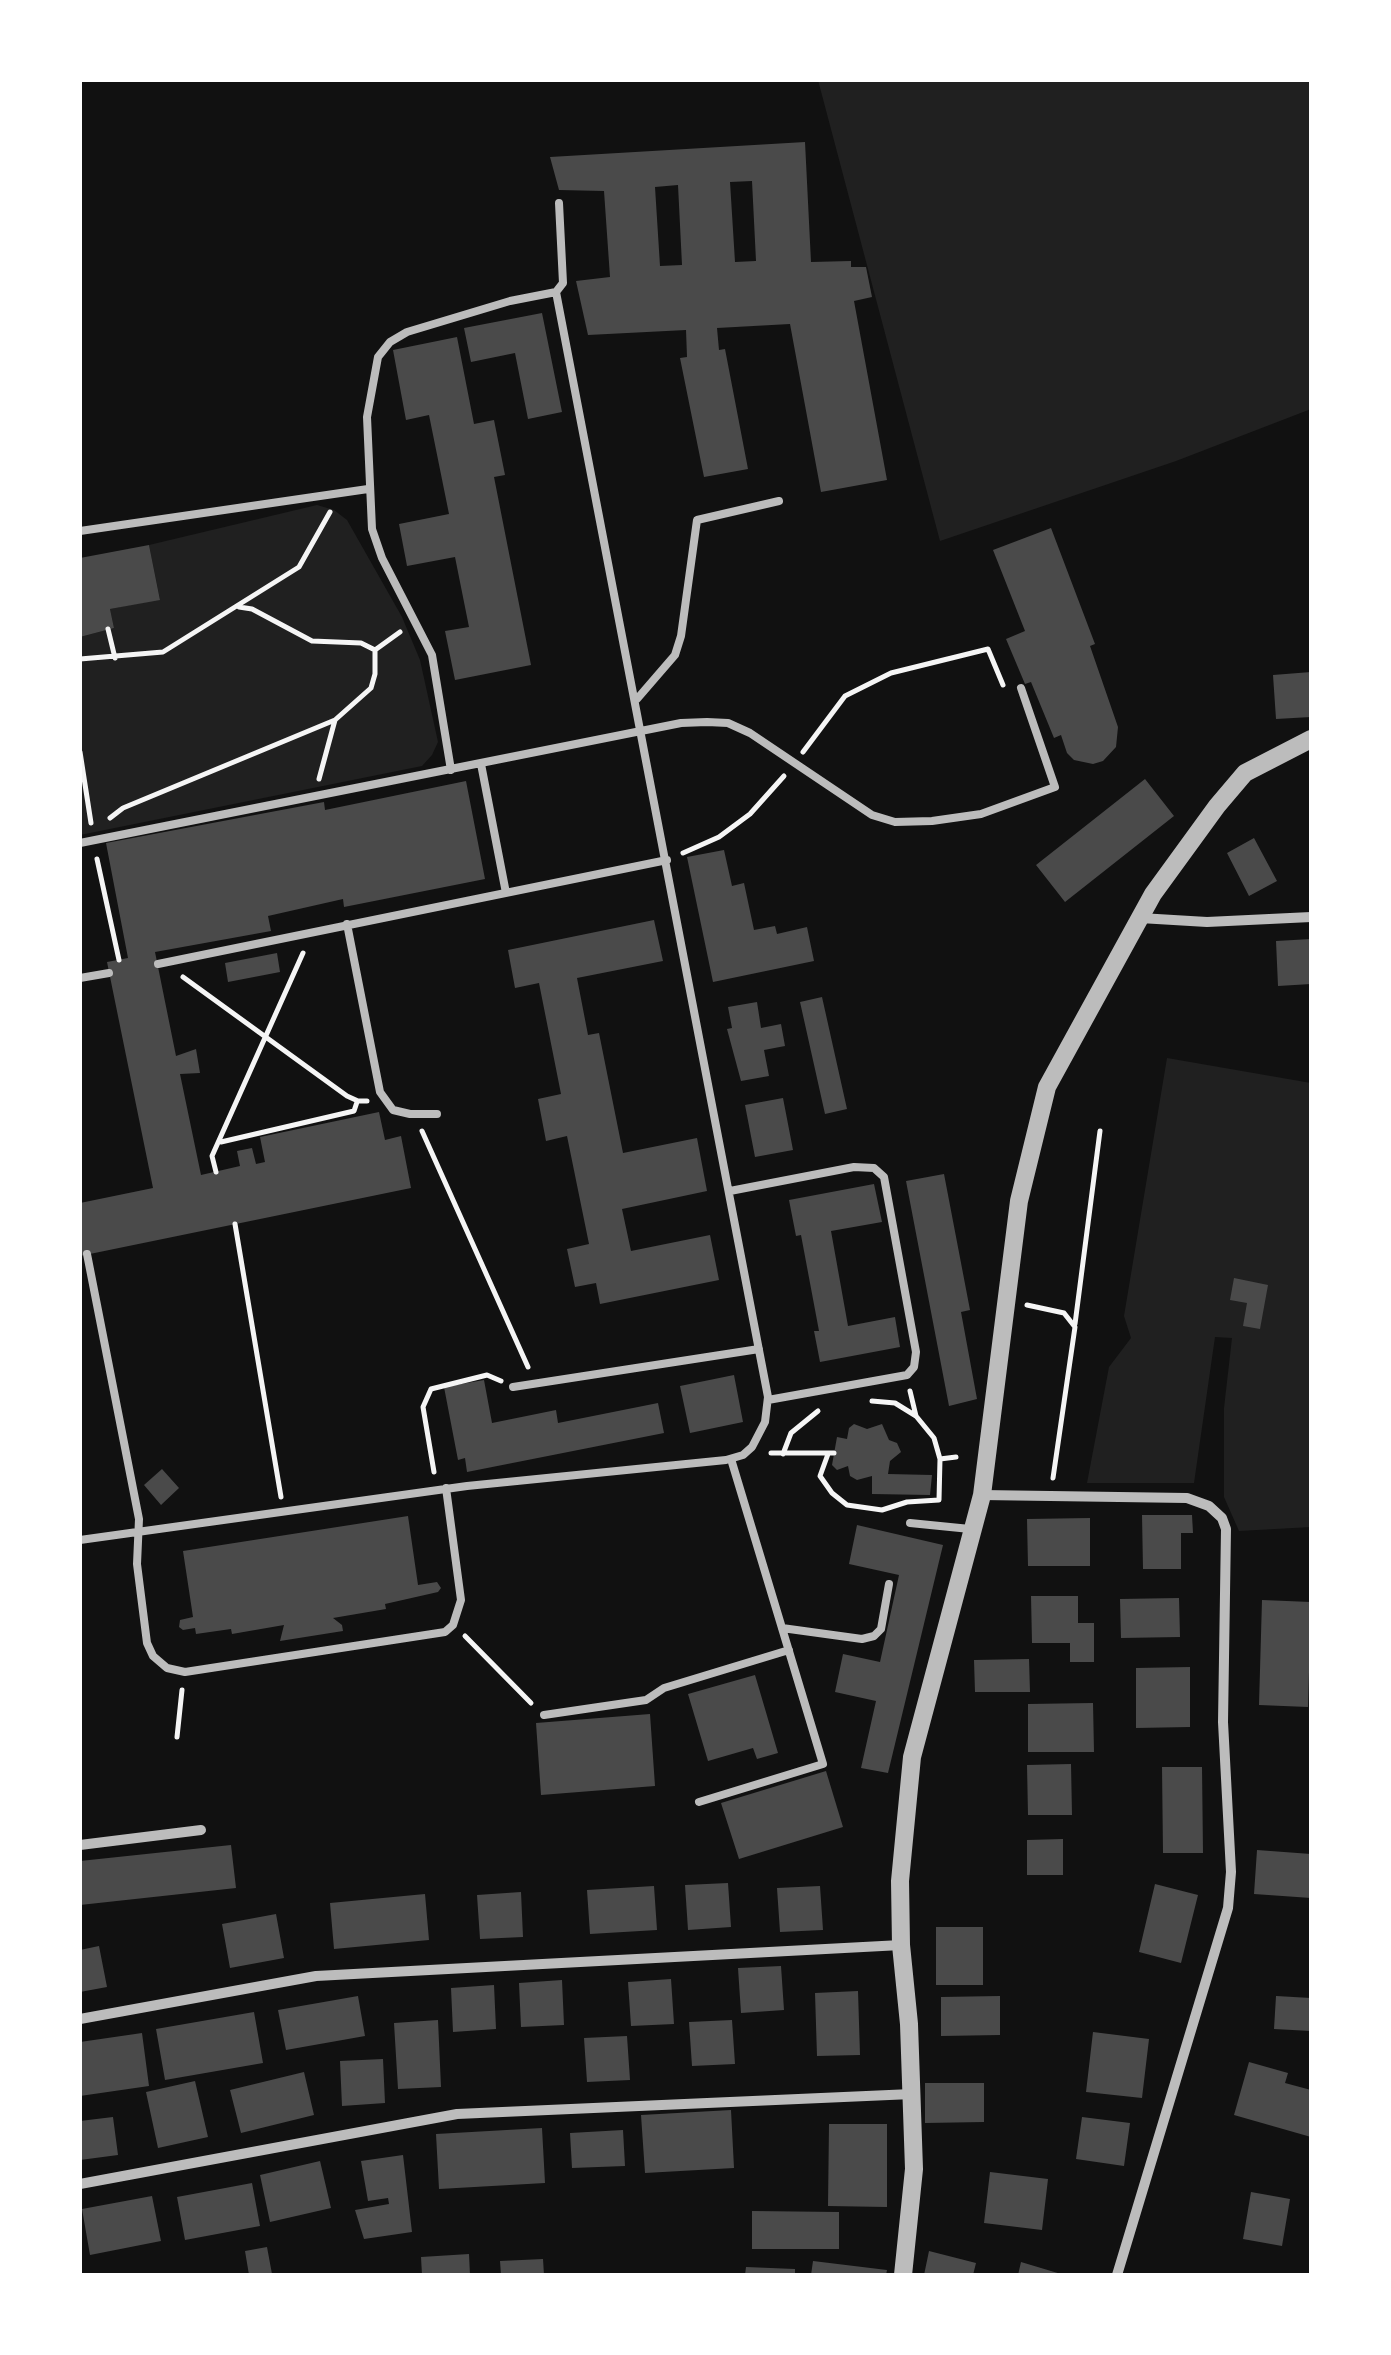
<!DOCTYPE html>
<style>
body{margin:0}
#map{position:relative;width:1391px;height:2355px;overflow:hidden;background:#111;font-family:"PT Serif",serif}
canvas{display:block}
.frame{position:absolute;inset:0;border:82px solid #fff;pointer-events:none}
</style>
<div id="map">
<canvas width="1391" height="2355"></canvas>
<div class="frame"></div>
</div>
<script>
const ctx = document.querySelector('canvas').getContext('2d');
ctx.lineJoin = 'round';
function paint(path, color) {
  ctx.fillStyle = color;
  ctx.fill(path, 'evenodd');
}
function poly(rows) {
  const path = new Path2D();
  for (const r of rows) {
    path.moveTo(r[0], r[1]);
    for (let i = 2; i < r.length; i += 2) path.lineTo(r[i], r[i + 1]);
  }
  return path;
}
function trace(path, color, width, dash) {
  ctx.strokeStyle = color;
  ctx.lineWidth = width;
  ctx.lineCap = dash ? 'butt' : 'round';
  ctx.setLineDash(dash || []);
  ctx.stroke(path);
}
const green = poly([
 [818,80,1311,80,1311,409,1176,461,940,541],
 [317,505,334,510,347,520,402,617,420,660,438,742,432,755,422,766,80,835,80,637,114,628,110,609,160,599,149,545],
 [1167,1058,1311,1083,1311,1527,1239,1531,1224,1497,1224,1408,1232,1338,1215,1337,1194,1483,1087,1483,1109,1367,1131,1338,1124,1316]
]);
const building = poly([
 [805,142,811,262,851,261,851,267,866,267,872,297,854,301,887,480,821,492,790,324,717,328,719,350,725,349,748,469,704,477,680,358,687,357,686,330,588,335,576,281,610,277,604,191,559,190,550,157],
 [752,181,756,261,735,262,730,182],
 [678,185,682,265,660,266,655,187],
 [542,313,562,412,528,419,515,353,471,362,464,328],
 [457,337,474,424,494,420,505,475,494,477,531,665,455,680,445,631,469,627,455,557,407,566,399,524,449,514,429,415,406,420,393,350],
 [1051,528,1095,644,1090,646,1118,727,1116,747,1103,761,1093,764,1074,760,1067,753,1061,735,1054,738,1031,682,1025,684,1006,639,1025,631,993,550],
 [149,545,160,600,110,609,114,628,80,637,80,558],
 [1311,672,1311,717,1276,719,1273,675],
 [1145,779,1174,816,1065,902,1036,865],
 [466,781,485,879,344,907,343,899,268,916,271,931,155,952,176,1056,196,1049,200,1073,180,1074,201,1175,240,1166,237,1151,252,1148,256,1164,265,1162,260,1137,379,1112,385,1140,401,1136,411,1188,80,1256,80,1203,153,1188,107,962,128,958,106,843,324,802,325,810],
 [1254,838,1277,881,1249,896,1227,853],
 [724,850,732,886,744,883,754,930,775,926,777,934,807,927,814,961,713,982,687,857],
 [654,920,663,961,577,978,588,1035,599,1033,623,1153,697,1138,707,1191,622,1209,631,1251,710,1235,719,1280,600,1304,596,1283,575,1287,567,1249,589,1244,567,1136,546,1141,538,1099,561,1094,539,983,515,988,508,950],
 [1311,939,1311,984,1278,986,1276,941],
 [277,953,280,972,228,982,225,963],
 [822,997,847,1109,825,1114,800,1002],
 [757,1002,761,1028,781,1024,785,1046,764,1050,769,1076,741,1081,727,1029,732,1028,728,1007],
 [783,1098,793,1150,755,1157,745,1105],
 [944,1174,970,1310,961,1312,977,1399,949,1406,906,1181],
 [874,1184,882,1222,831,1231,848,1326,895,1317,900,1347,820,1362,814,1331,819,1331,801,1235,796,1236,789,1200],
 [1234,1278,1268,1285,1260,1329,1243,1326,1247,1303,1230,1300],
 [734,1375,743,1422,690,1433,680,1386],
 [484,1380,492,1423,556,1410,558,1423,658,1403,664,1433,467,1472,465,1458,458,1460,444,1387],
 [854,1424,867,1429,882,1424,889,1440,897,1443,901,1452,890,1461,888,1474,932,1475,930,1495,872,1494,872,1476,857,1480,850,1476,848,1466,837,1470,832,1465,837,1437,847,1439,849,1428],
 [162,1469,179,1488,161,1505,144,1485],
 [1142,1515,1192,1515,1193,1533,1181,1533,1181,1569,1143,1569],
 [408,1516,418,1585,437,1582,441,1588,438,1592,385,1604,386,1609,333,1618,342,1625,343,1631,280,1641,284,1625,232,1634,231,1629,196,1634,195,1628,183,1630,179,1627,180,1620,193,1617,183,1551],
 [1090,1518,1090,1566,1028,1566,1027,1519],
 [857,1525,943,1545,888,1773,861,1768,876,1701,835,1692,843,1654,880,1662,899,1575,849,1564],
 [1031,1596,1078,1596,1078,1623,1094,1623,1094,1662,1070,1662,1070,1643,1032,1643],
 [1179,1598,1180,1637,1121,1638,1120,1599],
 [1262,1600,1311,1602,1308,1707,1259,1705],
 [1029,1659,1030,1692,975,1692,974,1660],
 [1190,1667,1190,1727,1136,1728,1136,1668],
 [755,1675,778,1753,757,1759,753,1748,708,1761,688,1694],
 [1093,1703,1094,1752,1028,1752,1028,1704],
 [650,1714,655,1786,541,1795,536,1723],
 [1071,1764,1072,1815,1028,1815,1027,1765],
 [1162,1767,1202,1767,1203,1853,1163,1853],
 [826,1771,843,1827,739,1859,721,1803],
 [1063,1839,1063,1875,1027,1875,1027,1840],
 [231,1845,236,1888,80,1905,80,1861],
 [1257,1850,1311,1854,1311,1898,1254,1894],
 [728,1883,731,1927,688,1930,685,1885],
 [1155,1884,1198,1895,1181,1963,1139,1952],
 [654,1886,657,1930,590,1934,587,1890],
 [820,1886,823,1930,780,1932,777,1888],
 [521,1892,523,1937,480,1939,477,1895],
 [425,1894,429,1940,334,1949,330,1903],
 [276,1914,284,1958,230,1968,222,1924],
 [936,1927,983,1927,983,1985,936,1985],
 [99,1946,107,1987,80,1992,80,1950],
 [781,1966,784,2010,741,2013,738,1968],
 [671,1979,674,2024,631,2026,628,1982],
 [562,1980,564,2025,521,2027,519,1983],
 [494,1985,496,2029,453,2032,451,1988],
 [858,1991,860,2055,817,2056,815,1993],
 [358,1996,365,2036,286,2050,278,2010],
 [1000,1996,1000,2035,941,2036,941,1997],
 [1276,1996,1311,1998,1311,2031,1274,2029],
 [254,2012,263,2063,165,2080,156,2029],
 [438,2020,441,2087,398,2089,394,2023],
 [732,2020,735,2064,692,2066,689,2022],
 [1093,2032,1149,2039,1142,2098,1086,2092],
 [142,2033,149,2086,80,2096,80,2042],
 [627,2036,630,2080,587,2082,584,2038],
 [383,2059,385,2103,342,2106,340,2061],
 [1249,2062,1288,2073,1285,2083,1311,2090,1311,2137,1234,2115],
 [304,2072,314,2115,241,2133,230,2090],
 [195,2081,208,2137,158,2148,146,2092],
 [925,2083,984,2083,984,2122,925,2123],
 [731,2110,734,2168,645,2173,641,2115],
 [113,2117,118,2155,80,2160,80,2121],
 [1082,2117,1130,2123,1124,2166,1076,2159],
 [829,2124,887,2124,887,2207,828,2206],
 [542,2128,545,2183,439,2189,436,2134],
 [623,2130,625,2166,572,2168,570,2133],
 [403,2155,412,2232,364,2239,355,2210,389,2204,388,2198,368,2201,361,2161],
 [320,2161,331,2208,270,2222,260,2175],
 [990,2172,1048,2179,1042,2230,984,2223],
 [252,2183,260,2226,185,2240,177,2197],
 [1251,2192,1290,2199,1282,2246,1243,2239],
 [152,2196,161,2241,90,2255,82,2209],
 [752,2211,839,2212,839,2249,752,2249],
 [267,2247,272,2274,249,2275,245,2251],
 [929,2251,976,2263,973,2275,924,2275],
 [469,2254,470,2275,422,2275,421,2257],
 [543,2259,544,2275,501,2275,500,2261],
 [813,2261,887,2270,886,2275,811,2275],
 [1021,2262,1061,2274,1060,2275,1018,2275],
 [746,2267,795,2269,795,2275,745,2275]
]);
const path = poly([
 [239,607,252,609,312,641,361,643,375,650],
 [108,629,115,658],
 [80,659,163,652,299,567,330,512],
 [80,752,91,823],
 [803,752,845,696,891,673,988,649,1003,685],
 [319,779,335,720],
 [110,818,123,808,335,720,371,688,375,674,375,650,400,632],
 [683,853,719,837,750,814,784,776],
 [97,859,119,960],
 [183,977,347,1096,358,1101,367,1101],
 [422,1131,528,1367],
 [221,1142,354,1111,357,1102],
 [216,1172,212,1156,303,953],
 [235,1224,281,1497],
 [1027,1305,1064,1313,1075,1327,1053,1478],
 [1075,1324,1100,1131],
 [910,1391,916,1416,934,1438,940,1459,956,1457],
 [872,1401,895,1403,916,1416],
 [771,1453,834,1453],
 [783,1454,791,1433,818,1411],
 [828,1454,820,1476,832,1493,847,1505,882,1510,907,1502,939,1500,940,1459],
 [434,1472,423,1407,431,1389,487,1375,501,1381],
 [465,1636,531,1703],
 [177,1737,182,1690]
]);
const service = poly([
 [556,292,563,283,559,203],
 [80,531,368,489],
 [637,699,675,655,681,636,697,520,779,501],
 [481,764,506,893],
 [80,843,681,723,707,722,728,723,750,733,872,815,895,822,932,821,981,814,1055,787,1021,688],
 [347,924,380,1092,393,1110,410,1114,437,1114],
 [158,964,667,860],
 [80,978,109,973],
 [730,1191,854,1167,874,1168,884,1177,916,1352,914,1367,907,1375,768,1400],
 [87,1254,139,1519,137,1564,147,1643,153,1656,167,1668,185,1672,445,1632,453,1625,461,1600,446,1488],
 [513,1387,759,1349],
 [910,1523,970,1529],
 [80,1540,467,1486,726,1460,743,1455,752,1447,765,1422,768,1397,556,292,510,301,407,332,390,342,378,357,367,417,372,529,382,558,432,655,451,770],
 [782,1628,862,1639,874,1636,881,1629,889,1584],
 [544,1715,646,1700,664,1688,789,1650],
 [699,1802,823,1764,731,1459]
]);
const minor = poly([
 [1140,918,1207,922,1311,917],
 [982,1495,1187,1498,1209,1506,1222,1518,1226,1529,1223,1722,1231,1872,1228,1908,1117,2275],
 [80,1845,201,1830],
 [80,2019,316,1976,901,1945],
 [80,2184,457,2114,912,2094]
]);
const tertiary = poly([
 [903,2275,914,2169,909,2024,901,1945,900,1881,912,1757,982,1495,1019,1201,1047,1087,1153,894,1217,806,1245,773,1311,739]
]);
paint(green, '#202020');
paint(building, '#4a4a4a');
trace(path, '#f5f5f5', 5);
trace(service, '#bcbcbc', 8);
trace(minor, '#bcbcbc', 10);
trace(tertiary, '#bcbcbc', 18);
</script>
